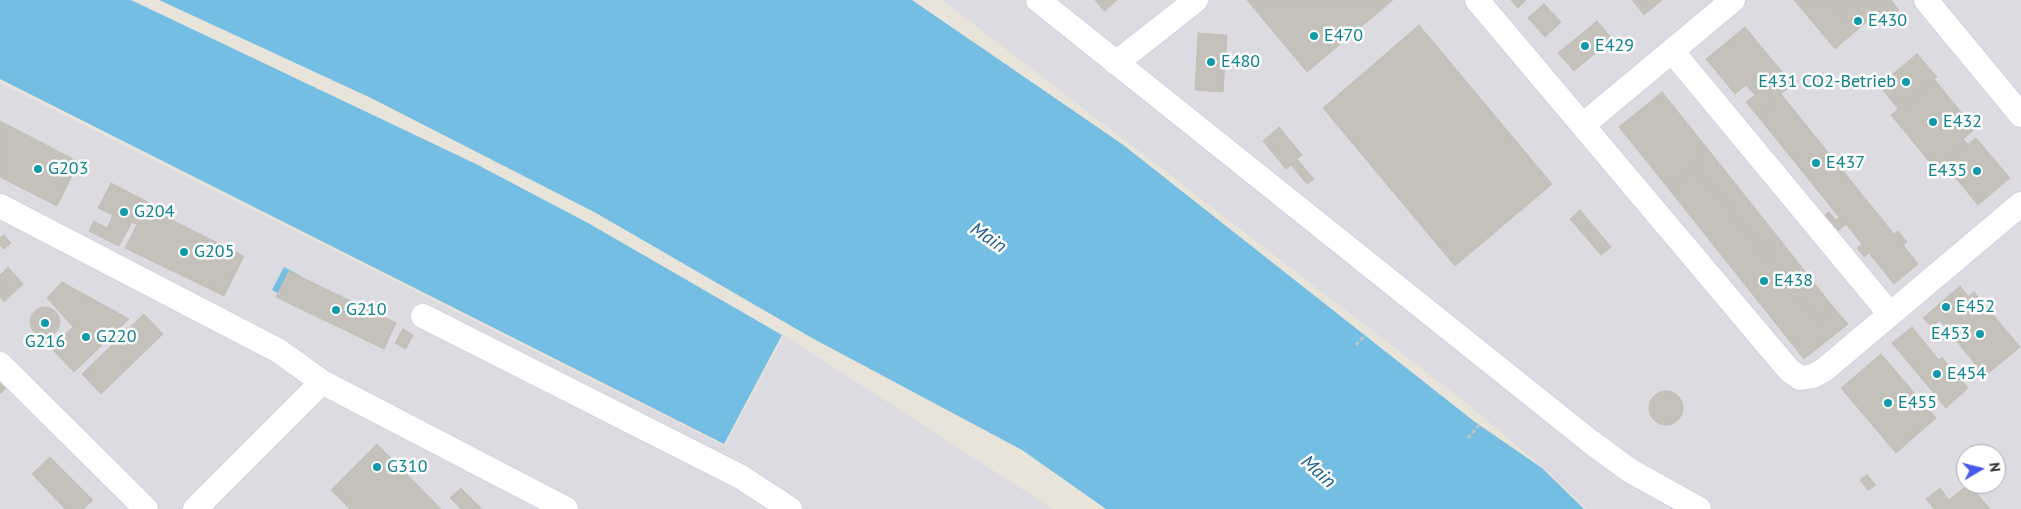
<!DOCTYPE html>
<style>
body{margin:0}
#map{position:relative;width:2021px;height:509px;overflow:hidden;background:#e9e4da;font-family:"PT Sans",sans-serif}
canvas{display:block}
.north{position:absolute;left:1956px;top:444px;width:50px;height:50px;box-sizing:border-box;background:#fff;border:1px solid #a9a9a9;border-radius:50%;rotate:82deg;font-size:14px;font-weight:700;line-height:20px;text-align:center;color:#282828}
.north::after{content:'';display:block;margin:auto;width:18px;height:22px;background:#475ae9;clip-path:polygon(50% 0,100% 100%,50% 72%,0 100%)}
</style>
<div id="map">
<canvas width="2021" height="509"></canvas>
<div class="north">N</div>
</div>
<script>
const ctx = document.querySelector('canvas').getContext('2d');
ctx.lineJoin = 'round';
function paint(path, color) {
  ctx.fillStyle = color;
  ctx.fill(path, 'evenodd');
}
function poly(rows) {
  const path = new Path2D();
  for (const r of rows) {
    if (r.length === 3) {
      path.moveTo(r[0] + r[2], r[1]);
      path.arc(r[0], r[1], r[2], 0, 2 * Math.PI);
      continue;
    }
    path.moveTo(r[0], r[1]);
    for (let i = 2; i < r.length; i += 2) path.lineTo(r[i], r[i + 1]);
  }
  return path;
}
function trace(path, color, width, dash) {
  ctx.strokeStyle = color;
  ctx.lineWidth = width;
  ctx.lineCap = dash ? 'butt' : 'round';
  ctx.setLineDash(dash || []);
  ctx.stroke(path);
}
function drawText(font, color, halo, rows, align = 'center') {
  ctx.font = font + ' "PT Sans",sans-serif';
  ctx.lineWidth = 5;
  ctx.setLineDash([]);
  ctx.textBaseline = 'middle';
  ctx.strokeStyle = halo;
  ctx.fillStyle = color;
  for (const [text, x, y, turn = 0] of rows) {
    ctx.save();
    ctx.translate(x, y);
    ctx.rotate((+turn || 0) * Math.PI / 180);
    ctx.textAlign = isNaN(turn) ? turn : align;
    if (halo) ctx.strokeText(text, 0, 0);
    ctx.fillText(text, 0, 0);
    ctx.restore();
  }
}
const industrial = poly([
 [942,0,2021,0,2021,509,1587,509,1543,468,1464,401],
 [1966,454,1996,454,1996,484,1966,484],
 [0,83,725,446,784,335,1053,509,0,509]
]);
const water = poly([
 [0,0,131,0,476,164,588,223,782,335,724,444,0,79],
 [159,0,912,0,1122,144,1475,422,1542,468,1584,509,1106,509,1022,450,812,338,596,213,371,98],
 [284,267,308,280,296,303,272,290]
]);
const building = poly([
 [1095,0,1117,0,1104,11,1095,0],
 [1247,0,1393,0,1307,72,1247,0],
 [1511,0,1526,0,1518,8,1511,0],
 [1632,0,1662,0,1644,15,1632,0],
 [1794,0,1831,0,1857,30,1835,49,1794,0],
 [1831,0,1870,0,1879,11,1857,30,1831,0],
 [1870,0,1891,0,1899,10,1886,20,1870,0],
 [1544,4,1561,22,1545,37,1528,18,1544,4],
 [1597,21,1612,39,1574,71,1558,53,1597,21],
 [1419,25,1552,184,1455,266,1323,108,1419,25],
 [1745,27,1783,73,1755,95,1746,85,1735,94,1706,59,1745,27],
 [1198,33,1227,35,1223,92,1195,90,1198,33],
 [1917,54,1937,77,1898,109,1879,85,1917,54],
 [1783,73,1792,85,1756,114,1746,102,1783,73],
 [1934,79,1975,129,1963,139,1968,144,1937,171,1891,115,1934,79],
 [1662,92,1711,153,1668,188,1619,127,1662,92],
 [1781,94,1894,234,1898,231,1907,242,1903,245,1918,264,1894,284,1869,253,1864,257,1857,248,1862,244,1846,224,1834,234,1821,218,1829,212,1836,220,1839,217,1756,114,1781,94],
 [0,121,79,162,57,206,0,177,0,121],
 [1279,127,1302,155,1297,159,1314,179,1307,184,1291,165,1286,169,1263,141,1279,127],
 [1976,138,2010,178,1978,205,1944,164,1976,138],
 [1711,153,1781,241,1765,254,1695,166,1711,153],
 [1695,166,1818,321,1834,308,1848,324,1804,359,1668,188,1695,166],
 [111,183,148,202,136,224,132,222,119,246,89,231,94,221,107,228,113,215,98,208,111,183],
 [146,207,244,256,224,296,125,248,146,207],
 [1580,210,1611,247,1601,255,1570,219,1580,210],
 [4,235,11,243,4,249,0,245,0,238,4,235],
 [1781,241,1834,308,1818,321,1765,254,1781,241],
 [8,267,23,284,4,302,0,297,0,275,8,267],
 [289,271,396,323,384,349,276,297,289,271],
 [62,282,129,319,74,372,51,348,73,327,47,298,62,282],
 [1960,286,1968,296,1932,327,1923,318,1960,286],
 [1974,292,2020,347,1985,376,1940,321,1974,292],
 [45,322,15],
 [144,314,163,334,101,394,82,374,144,314],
 [1912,327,1939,360,1942,357,1968,388,1946,408,1892,343,1912,327],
 [403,329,413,335,406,349,395,343,403,329],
 [1881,354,1936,418,1896,453,1841,388,1881,354],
 [0,382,6,388,0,394,0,382],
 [1666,408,17],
 [377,444,441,509,350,509,331,490,377,444],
 [50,457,93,500,83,509,65,509,32,474,50,457],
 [1867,475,1876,485,1868,490,1860,480,1867,475],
 [1969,484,1990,509,1934,509,1926,499,1940,488,1949,500,1969,484],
 [461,488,482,509,461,509,450,498,461,488]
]);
const path = poly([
 [1356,345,1365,335],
 [1468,438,1479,425]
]);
const minor = poly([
 [1038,0,1591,442,1629,470,1699,509],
 [1477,0,1789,370,1800,378,1813,376,1824,370,2021,204],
 [1926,0,2021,115],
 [1672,51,1890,314],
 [1116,63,1196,0],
 [1583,125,1733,0],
 [0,206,279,351,322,382,566,509],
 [423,316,741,477,790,509],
 [0,364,146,509],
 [195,509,322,382]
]);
const markers = [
 [1858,21,5,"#0f9aa8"],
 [1314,36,5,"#0f9aa8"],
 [1585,46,5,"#0f9aa8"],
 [1211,62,5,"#0f9aa8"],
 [1906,82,5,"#0f9aa8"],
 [1933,122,5,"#0f9aa8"],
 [1816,163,5,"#0f9aa8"],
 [38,169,5,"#0f9aa8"],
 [1977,171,5,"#0f9aa8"],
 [124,212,5,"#0f9aa8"],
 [184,252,5,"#0f9aa8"],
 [1764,281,5,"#0f9aa8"],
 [1946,307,5,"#0f9aa8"],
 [336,310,5,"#0f9aa8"],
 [45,323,5,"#0f9aa8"],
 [1980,334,5,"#0f9aa8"],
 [86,337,5,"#0f9aa8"],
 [1937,374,5,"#0f9aa8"],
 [1888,403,5,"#0f9aa8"],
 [377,467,5,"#0f9aa8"]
];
const cultureNames = [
 ["E430",1868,21],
 ["E470",1324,36],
 ["E429",1595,46],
 ["E480",1221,62],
 ["E431 CO2-Betrieb",1896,82,"right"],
 ["E432",1943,122],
 ["E437",1826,163],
 ["G203",48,169],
 ["E435",1967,171,"right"],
 ["G204",134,212],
 ["G205",194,252],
 ["E438",1774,281],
 ["E452",1956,307],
 ["G210",346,310],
 ["E453",1970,334,"right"],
 ["G220",96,337],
 ["G216",45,342,"center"],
 ["E454",1947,374],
 ["E455",1898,403],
 ["G310",387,467]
];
const waterNames = [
 ["Main",988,238,34],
 ["Main",1318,472,42]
];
paint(industrial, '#dddbe2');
paint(water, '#75bee3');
paint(building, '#c4c1ba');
trace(building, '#c4c0b5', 1);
trace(minor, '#d0d2e0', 26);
trace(path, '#c3c3c3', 3, [4, 2.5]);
trace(minor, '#fff', 24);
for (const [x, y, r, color] of markers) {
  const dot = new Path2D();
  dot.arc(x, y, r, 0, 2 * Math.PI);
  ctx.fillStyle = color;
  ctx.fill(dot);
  trace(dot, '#fff', 2);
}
drawText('18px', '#0d838f', '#fff', cultureNames, 'left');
drawText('italic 19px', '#185b8b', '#fff', waterNames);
</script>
